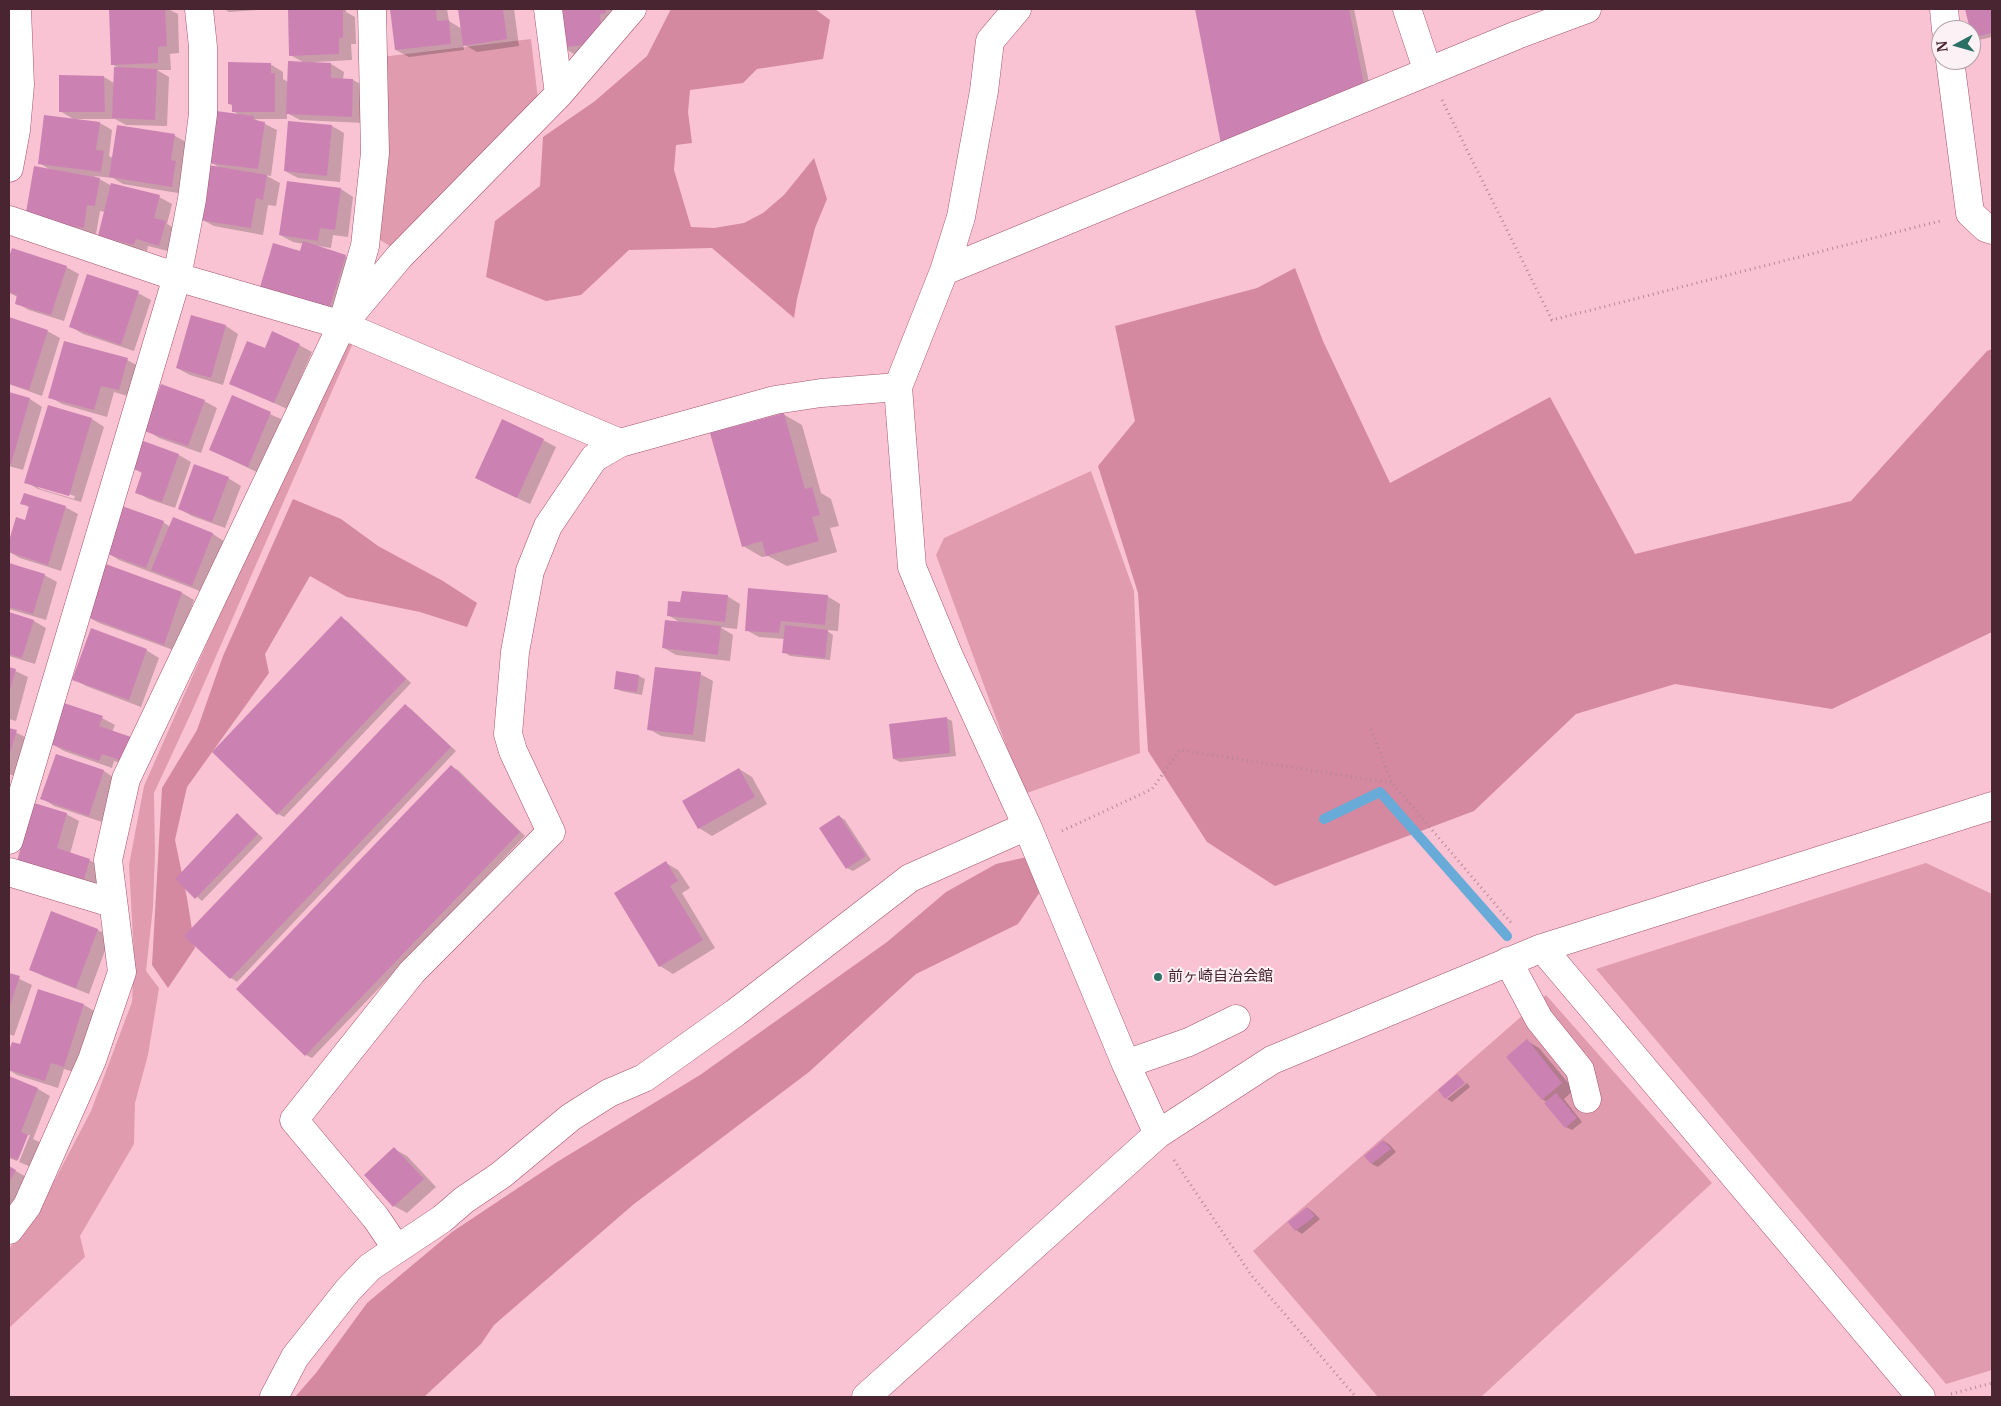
<!DOCTYPE html>
<meta charset="utf-8">
<style>
body{margin:0}
#map{position:relative;width:2001px;height:1406px;overflow:hidden;background:#fac3d3;font-family:Merriweather,serif}
canvas{display:block}
.frame{position:absolute;inset:0;border:10px solid #482531;pointer-events:none}
.north{position:absolute;left:1931px;top:20px;width:50px;height:50px;box-sizing:border-box;background:#fcf2f5;border:1px solid #b4a0a7;border-radius:50%;rotate:264deg;font-size:14px;font-weight:700;line-height:20px;text-align:center;color:#482531}
.north::after{content:'';display:block;margin:auto;width:18px;height:22px;background:#2b7064;clip-path:polygon(50% 0,100% 100%,50% 72%,0 100%)}
</style>
<div id="map">
<canvas width="2001" height="1406"></canvas>
<div class="frame"></div>
<div class="north">N</div>
</div>
<script>
const ctx = document.querySelector('canvas').getContext('2d');
ctx.lineJoin = 'round';
function paint(path, color) {
  ctx.fillStyle = color;
  ctx.fill(path, 'evenodd');
}
function poly(rows) {
  const path = new Path2D();
  for (const r of rows) {
    path.moveTo(r[0], r[1]);
    for (let i = 2; i < r.length; i += 2) path.lineTo(r[i], r[i + 1]);
  }
  return path;
}
function trace(path, color, width, dash) {
  ctx.strokeStyle = color;
  ctx.lineWidth = width;
  ctx.lineCap = dash ? 'butt' : 'round';
  ctx.setLineDash(dash || []);
  ctx.stroke(path);
}
function drawText(font, color, halo, rows, align = 'center') {
  ctx.font = font + ' Merriweather,"Noto Sans JP",serif';
  ctx.lineWidth = 4;
  ctx.setLineDash([]);
  ctx.textBaseline = 'middle';
  ctx.strokeStyle = halo;
  ctx.fillStyle = color;
  for (const [text, x, y, turn = 0] of rows) {
    ctx.save();
    ctx.translate(x, y);
    ctx.rotate((+turn || 0) * Math.PI / 180);
    ctx.textAlign = isNaN(turn) ? turn : align;
    if (halo) ctx.strokeText(text, 0, 0);
    ctx.fillText(text, 0, 0);
    ctx.restore();
  }
}
const green = poly([
 [531,39,538,100,390,246,377,238,381,57],
 [353,343,192,711,154,793,155,854,153,907,146,971,159,988,148,1055,135,1103,134,1144,80,1236,85,1257,9,1328,9,1249,49,1191,91,1111,132,1002,134,955,129,865,144,786,215,625,345,345],
 [1091,471,1134,591,1140,753,1024,794,936,555,944,538],
 [1926,863,1992,894,1992,1370,1946,1384,1596,969],
 [1546,995,1712,1183,1481,1397,1378,1397,1253,1251]
]);
const forest = poly([
 [671,9,815,9,830,20,823,59,757,69,743,83,690,90,688,112,692,143,676,145,674,170,691,227,714,228,744,223,763,213,784,195,814,158,827,199,815,228,797,299,794,318,712,248,629,250,581,295,546,301,486,277,495,221,540,186,543,137,595,101,647,56],
 [1295,268,1323,341,1390,483,1550,397,1635,554,1851,501,1987,351,1992,349,1992,632,1832,709,1675,684,1576,714,1474,811,1275,886,1207,842,1148,751,1138,593,1098,466,1135,421,1115,326,1257,288],
 [293,499,341,519,378,546,443,581,477,603,467,627,420,612,347,597,310,576,265,654,269,673,187,787,175,840,187,898,195,948,168,988,152,965,162,788,197,730,223,656],
 [1031,856,1044,886,1018,924,916,974,809,1072,634,1204,494,1325,481,1344,424,1397,295,1397,316,1373,367,1303,452,1232,557,1162,700,1075,887,942,946,892,996,864]
]);
const shadow = poly([
 [110,9,168,9,178,14,179,53,170,54,171,70,157,70,169,77,167,126,126,125,115,119,78,119,77,120,100,123,112,130,109,156,113,158,118,126,175,136,188,143,184,194,123,184,113,178,94,176,112,186,159,197,172,204,167,224,178,230,172,252,148,246,147,251,112,243,99,235,105,212,100,211,96,234,39,224,51,170,39,163,75,120,60,111,104,77,114,83,120,69,112,64],
 [224,9,271,9,229,12],
 [289,9,346,9,346,12,355,17,356,44,351,44,352,60,315,62,315,64,331,64,344,72,343,79,353,80,366,87,364,123,300,120,287,113,287,119,255,119,277,130,271,176,265,175,280,183,276,206,268,205,263,235,214,226,201,219,222,169,210,162,241,116,233,111,233,106,229,104,270,64,283,72,283,79,288,82,305,63,290,55],
 [391,9,447,9,449,21,462,29,459,9,514,9,519,46,477,52,463,44,464,50,409,57,396,50],
 [556,9,617,9,609,50,574,54,562,47],
 [1196,9,1354,9,1372,97,1222,143],
 [1966,9,1992,9,1992,37,1979,40,1973,37],
 [332,126,344,133,340,182,298,178,285,171],
 [341,189,353,197,348,237,333,235,331,248,318,246,318,247,345,256,358,263,342,315,275,294,301,253,304,244,293,242,280,235],
 [12,250,66,267,79,274,64,321,29,310,16,303,18,297,9,293,9,261],
 [138,293,151,300,134,351,83,334,71,327],
 [9,318,47,331,60,338,42,396,9,384],
 [226,326,238,334,223,385,190,375,177,368],
 [299,345,312,352,287,409,231,383,265,350],
 [127,360,140,367,131,397,114,392,107,417,62,404,50,397],
 [9,393,30,399,42,407,23,470,9,466],
 [233,397,283,420,261,474,210,450],
 [204,401,217,408,201,453,159,438,146,430],
 [49,406,92,419,104,427,81,502,38,489,26,482],
 [38,485,75,496,74,499,38,488],
 [783,414,802,425,821,493,831,499,839,526,830,528,837,552,787,566,768,556,762,557,743,546],
 [543,440,556,447,530,504,489,485],
 [179,455,191,462,175,508,149,499,136,492,143,474,130,466],
 [228,478,241,486,225,528,192,516,179,509],
 [22,503,65,507,78,514,61,571,20,558,9,552,9,545,17,519,26,521,30,508],
 [173,519,213,534,225,542,205,593,119,560,106,552,163,522,170,527],
 [9,565,44,575,57,582,46,620,9,609],
 [104,565,182,593,194,600,176,651,99,623,86,616],
 [727,596,740,604,737,629,720,627,733,635,730,661,676,655,664,648,681,623,668,615,681,604],
 [827,596,840,604,838,631,826,630,833,635,830,660,790,656,784,652,785,639,759,637,746,630],
 [9,613,34,621,46,628,35,664,9,656],
 [341,618,347,621,411,683,284,817,278,814],
 [146,650,159,658,141,707,86,686,74,679],
 [9,668,28,677,16,721,9,719],
 [700,674,713,681,705,742,661,736,649,729],
 [639,676,645,679,642,695,621,691,615,688],
 [405,705,411,709,456,751,237,982,231,978,186,936],
 [102,718,115,725,112,732,135,768,114,761,112,768,64,751,52,744],
 [946,718,952,721,956,756,900,762,894,759],
 [9,729,29,739,17,777,9,774],
 [56,755,104,771,116,779,102,822,54,806,42,798],
 [452,767,458,770,525,836,312,1058,306,1055],
 [739,769,752,777,767,804,712,836,699,828,684,801],
 [66,814,79,821,70,854,89,860,102,867,96,890,18,863],
 [237,815,263,838,202,901,176,879],
 [839,816,845,820,871,860,853,871,847,868],
 [666,863,678,870,690,888,682,893,715,948,673,974,660,966,616,893],
 [51,912,98,930,110,937,89,994,43,976,30,969],
 [9,974,32,985,14,1036,9,1034],
 [84,1005,96,1012,77,1073,64,1069,58,1088,17,1075,9,1070,9,1055,13,1043,21,1046],
 [1527,1041,1539,1048,1574,1090,1564,1099,1582,1122,1572,1130,1566,1127,1547,1102,1542,1099],
 [9,1078,38,1089,50,1096,33,1139,41,1143,31,1167,19,1162,30,1135,27,1135,17,1161,9,1158],
 [1467,1083,1470,1087,1452,1102,1447,1099],
 [1384,1141,1390,1145,1396,1152,1378,1167,1372,1164],
 [394,1149,407,1156,436,1187,407,1213,394,1206],
 [9,1167,28,1178,12,1207,9,1205],
 [1308,1208,1313,1212,1320,1219,1302,1234,1296,1230]
]);
const stream = poly([
 [1324,819,1380,792,1507,936]
]);
const building = poly([
 [109,9,165,9,167,46,158,47,158,63,111,65],
 [288,9,343,9,343,38,339,38,339,54,289,56],
 [390,9,436,9,437,21,449,20,451,44,395,50],
 [458,9,503,9,507,39,463,46],
 [555,9,605,9,606,13,600,14,601,28,595,29,597,43,560,48],
 [1195,9,1349,9,1366,94,1221,144],
 [1965,9,1992,9,1992,33,1972,38],
 [288,61,331,63,331,78,353,79,352,117,286,114],
 [228,62,271,63,271,73,275,73,275,112,232,112,232,104,228,104],
 [114,67,157,69,155,120,112,118],
 [59,75,104,76,105,112,59,112],
 [216,111,254,116,254,120,265,122,258,169,209,163],
 [44,115,100,122,96,150,104,151,101,172,38,164],
 [288,121,332,125,327,176,284,171],
 [117,125,175,134,171,160,176,161,172,187,109,177],
 [208,165,267,175,263,200,256,198,251,228,200,220],
 [34,166,100,178,95,206,87,205,84,228,25,218],
 [287,181,341,188,335,230,320,228,318,241,279,235],
 [111,183,160,195,154,218,166,221,159,246,136,239,134,245,98,236],
 [303,241,346,255,329,309,260,287,273,243,300,251],
 [12,248,67,266,51,315,15,304,17,295,9,292,9,257],
 [87,274,139,291,121,345,69,327],
 [191,315,226,325,211,378,176,368],
 [9,317,48,330,29,390,9,384],
 [272,331,300,344,274,403,229,384,247,341,265,348],
 [64,341,128,358,119,390,101,386,94,410,48,398],
 [161,384,205,400,188,446,144,431],
 [9,392,30,398,11,464,9,464],
 [232,395,271,412,248,467,209,450],
 [48,405,92,418,69,496,24,483],
 [784,413,805,489,812,487,820,515,812,517,819,541,766,556,762,541,742,547,710,433],
 [502,419,544,439,517,498,475,478],
 [138,439,179,454,162,502,135,493,142,472,128,467],
 [194,464,229,477,212,522,178,509],
 [24,493,66,506,48,565,9,552,9,541,16,517,25,520,29,506,20,504],
 [122,506,164,521,146,568,105,553],
 [173,517,213,533,192,586,151,570],
 [9,563,45,574,33,614,9,607],
 [103,563,182,592,164,645,85,616],
 [748,588,828,595,825,625,781,621,779,633,745,631],
 [682,591,728,595,725,622,667,616,668,601,680,602],
 [9,612,34,620,22,658,9,654],
 [341,616,406,679,277,815,212,752],
 [665,620,721,626,718,655,662,648],
 [785,625,828,630,825,658,782,653],
 [91,628,147,649,129,700,72,680],
 [9,667,16,669,9,693],
 [655,667,701,672,693,735,647,730],
 [616,671,639,675,637,692,614,689],
 [64,703,103,716,99,726,131,737,123,761,102,754,99,761,50,744],
 [405,704,451,747,230,979,184,936],
 [947,717,950,753,893,759,889,724],
 [9,728,17,730,9,756],
 [56,754,104,770,89,816,40,799],
 [451,765,520,832,305,1056,236,989],
 [739,768,755,797,698,829,682,801],
 [34,803,67,813,57,848,90,859,83,883,16,864],
 [237,813,258,834,195,899,175,879],
 [839,815,866,856,846,869,819,828],
 [666,861,678,881,670,886,703,940,659,967,614,893],
 [51,911,98,929,76,988,29,970],
 [9,973,20,976,9,1008],
 [38,989,84,1004,64,1067,51,1063,45,1081,9,1070,9,1051,12,1042,20,1044],
 [1527,1039,1562,1083,1542,1100,1506,1057],
 [1457,1074,1465,1083,1445,1099,1438,1090],
 [9,1076,38,1088,21,1132,28,1135,18,1160,9,1157],
 [1556,1093,1577,1118,1565,1128,1544,1103],
 [1383,1140,1391,1149,1371,1164,1364,1156],
 [394,1147,424,1179,393,1207,364,1175],
 [9,1166,16,1170,9,1182],
 [1307,1207,1315,1216,1295,1231,1288,1222]
]);
const path = poly([
 [1442,100,1552,320,1940,221],
 [1371,729,1392,783,1513,925],
 [1062,831,1152,789,1180,750,1392,783],
 [1174,1160,1252,1276,1356,1397],
 [1951,1394,1992,1383]
]);
const minor = poly([
 [548,9,559,94],
 [1017,9,990,41,984,91,961,217,944,271,898,387,912,567,949,656,1027,826,1126,1064,1158,1134],
 [1407,9,1428,72],
 [1944,9,1946,30],
 [1950,60,1970,213,1986,228,1992,230],
 [9,168,16,130,20,85,17,9],
 [9,220,177,277,342,325,620,443],
 [944,271,1517,35,1587,9],
 [348,318,399,257,559,94,632,9],
 [9,840,177,277,192,199,203,114,203,47,199,9],
 [9,872,112,903],
 [1542,948,1921,1397],
 [1508,961,1539,1019,1580,1070,1587,1099],
 [1126,1064,1189,1042,1236,1019],
 [9,1230,27,1206,92,1060,122,972,108,860,126,779,342,325,365,246,375,153,372,9],
 [397,1249,376,1218,294,1120,412,972,551,832,513,751,508,734,515,652,530,571,548,526,594,458,620,443,775,400,821,393,898,387],
 [274,1397,295,1357,348,1290,370,1267,442,1219,464,1200,501,1175,571,1117,609,1093,644,1078,735,1013,910,878,1027,826],
 [866,1397,1158,1134,1272,1060,1542,948,1992,806]
]);
const markers = [
 [1158,977,5,"#2b7064"]
];
const poiNames = [
 ["前ヶ崎自治会館",1168,977]
];
paint(green, '#e09baf');
paint(forest, '#d489a0');
paint(shadow, '#0003');
trace(stream, '#68aad8', 10);
paint(building, '#cb82b3');
trace(minor, '#a4546f', 29);
trace(path, '#b68796', 3, [1, 4]);
trace(minor, '#fff', 28);
for (const [x, y, r, color] of markers) {
  const dot = new Path2D();
  dot.arc(x, y, r, 0, 2 * Math.PI);
  ctx.fillStyle = color;
  ctx.fill(dot);
  trace(dot, '#fcf2f5', 2);
}
drawText('15px', '#482531', '#fcf2f5', poiNames, 'left');
</script>
